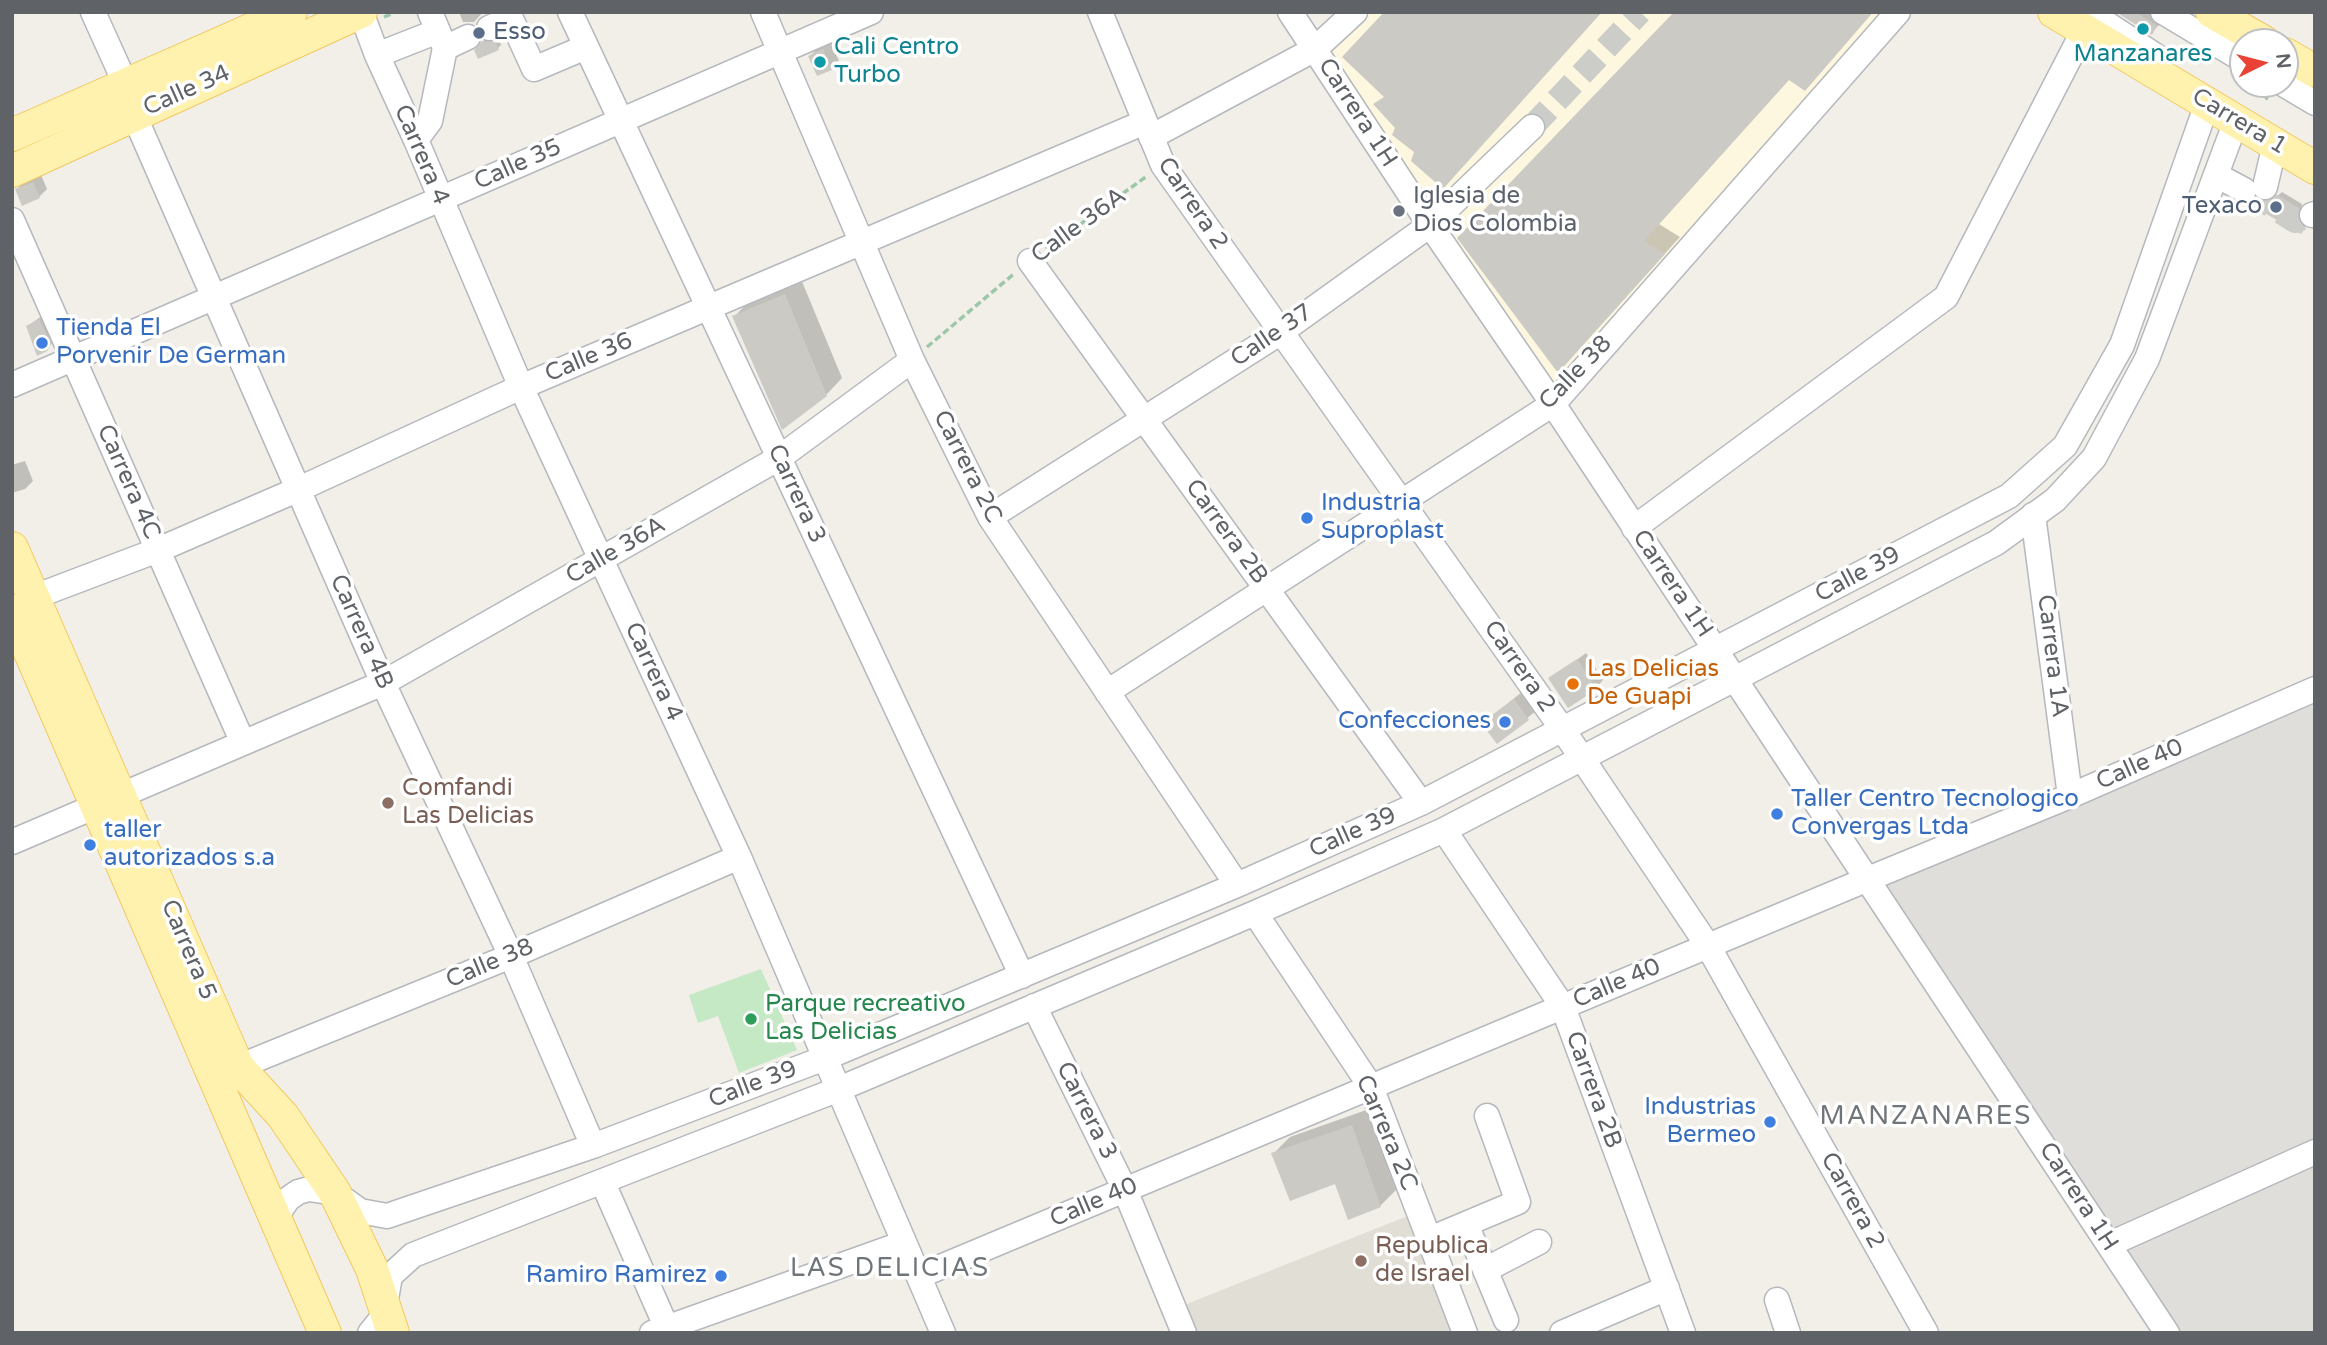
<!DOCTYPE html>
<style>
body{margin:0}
#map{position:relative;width:2327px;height:1345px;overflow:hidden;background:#f1efe8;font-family:"Varela Round",sans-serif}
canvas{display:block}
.frame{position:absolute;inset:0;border:14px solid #5f6368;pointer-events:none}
.north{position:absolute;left:2229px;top:28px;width:70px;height:70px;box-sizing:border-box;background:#fff;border:2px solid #bfc1c3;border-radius:50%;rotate:84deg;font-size:19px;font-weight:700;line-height:28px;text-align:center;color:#5f6368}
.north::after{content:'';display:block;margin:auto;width:24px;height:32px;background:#ea4335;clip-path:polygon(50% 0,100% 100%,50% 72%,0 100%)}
</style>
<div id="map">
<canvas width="2327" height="1345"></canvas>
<div class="frame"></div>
<div class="north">N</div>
</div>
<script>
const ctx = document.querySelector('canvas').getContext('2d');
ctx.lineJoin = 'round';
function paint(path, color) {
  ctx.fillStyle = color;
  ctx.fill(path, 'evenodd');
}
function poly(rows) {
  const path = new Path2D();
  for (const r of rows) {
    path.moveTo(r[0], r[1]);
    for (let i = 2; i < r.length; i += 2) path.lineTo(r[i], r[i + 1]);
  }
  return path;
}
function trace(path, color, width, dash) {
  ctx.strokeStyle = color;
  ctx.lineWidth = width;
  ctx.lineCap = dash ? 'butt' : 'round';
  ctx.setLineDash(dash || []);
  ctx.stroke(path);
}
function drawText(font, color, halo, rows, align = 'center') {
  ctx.font = font + ' "Varela Round",sans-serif';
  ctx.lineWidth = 7;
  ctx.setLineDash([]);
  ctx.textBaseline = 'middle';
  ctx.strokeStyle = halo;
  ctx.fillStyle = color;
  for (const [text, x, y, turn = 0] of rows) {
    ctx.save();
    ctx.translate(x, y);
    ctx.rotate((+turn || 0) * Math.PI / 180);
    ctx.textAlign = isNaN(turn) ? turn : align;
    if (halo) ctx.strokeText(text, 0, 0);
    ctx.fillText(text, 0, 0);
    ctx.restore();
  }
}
const commercial = poly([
 [1355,12,1898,12,1553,404,1315,49]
]);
const industrial = poly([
 [2315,689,2315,1333,2167,1333,1868,879]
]);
const education = poly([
 [1410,1215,1455,1333,1189,1333,1179,1307]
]);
const green = poly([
 [761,969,797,1050,739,1073,718,1016,698,1023,689,995]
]);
const shadow = poly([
 [459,12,483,12,474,22,463,22],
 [1676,12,1873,12,1821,72,1790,78,1659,224,1680,237,1574,354],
 [2120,12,2167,12,2163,21,2151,33],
 [487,38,499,39,501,45,498,48,483,42],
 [831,42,839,61,831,68,818,74,810,56,818,48],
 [41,175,47,189,39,197,17,189,25,181],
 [2282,192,2302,204,2300,215,2307,223,2304,229,2252,203,2261,196,2266,199,2275,198],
 [801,279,842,378,826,395,734,317,750,300],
 [47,312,54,341,46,350,28,326],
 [25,461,33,481,25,489,12,493,12,465],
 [1586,653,1603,680,1596,688,1551,679],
 [1522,692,1536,711,1497,742,1483,723],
 [1369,1109,1397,1189,1380,1206,1336,1182,1273,1154,1290,1137]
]);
const building = poly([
 [1384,12,1602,12,1443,189,1411,161,1414,152,1392,135,1395,128,1373,104,1384,97,1342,57],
 [1674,12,1873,12,1805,91,1789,80,1644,241,1665,254,1558,373,1457,238],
 [2116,12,2136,12,2157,26,2152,35],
 [482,41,495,41,499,50,478,59,474,50],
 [823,49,832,70,817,76,808,56],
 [33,182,40,198,22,206,15,189],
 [2277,195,2299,208,2298,219,2305,228,2301,234,2249,204,2256,199,2262,202,2270,201],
 [785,294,827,396,782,430,732,316],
 [39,319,51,344,47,351,37,356,26,326],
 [1577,659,1597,689,1568,708,1548,678],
 [1514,699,1529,720,1497,744,1481,723],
 [1352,1125,1381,1207,1348,1220,1335,1184,1290,1201,1271,1153]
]);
const minorTunnel = poly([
 [1532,127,1640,12],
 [2265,187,2262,200,2295,221,2312,215]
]);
const path = poly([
 [384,17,396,12],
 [2238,82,2268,99],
 [1046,249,1147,176],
 [927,347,1015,273]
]);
const minor = poly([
 [93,12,126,85],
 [361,12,377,55,416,140,521,387,739,857,943,1333],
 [430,12,445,48,468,37],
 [508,12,534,69,586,47],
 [570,12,1022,976],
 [763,12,912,360,990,517,1237,885],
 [1100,12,1163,165,1563,730,1708,946,1926,1333],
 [1290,12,1430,225,1553,404,2167,1333],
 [2089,12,2156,56],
 [2163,12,2243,60],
 [489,28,511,18],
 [377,55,438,31],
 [2283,84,2315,103],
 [134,115,383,683,511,956,593,1146],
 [1151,137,1315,49,1355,12],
 [416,140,430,121,445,48],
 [2216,175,2244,190],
 [2265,187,2275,144],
 [2312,215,2315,214],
 [12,220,243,743],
 [1030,261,1421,803],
 [12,385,871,12],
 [2033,515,2070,796],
 [990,517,1281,332,1430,225,1532,127],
 [1634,528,1946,297,2084,30],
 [34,597,158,550,299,489,521,387,1145,122],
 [1107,692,1553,404,1898,12],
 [1444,830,1563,1007,1683,1333],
 [12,842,383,683,779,458,912,360],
 [1255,913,1371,1087,1465,1333],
 [1034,1006,1125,1190,1184,1333],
 [238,1067,511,956,739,857],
 [603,1183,669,1333],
 [1466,1224,1506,1320],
 [280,1232,278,1221,281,1209,288,1199,298,1192,309,1189,335,1193,360,1211,387,1216,593,1146,825,1058,1237,885,1421,803,2009,496,2065,446,2122,345,2207,104],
 [1430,1239,1518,1202,1487,1116],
 [2110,1244,2315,1152],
 [1485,1270,1539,1242],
 [919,1276,1868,879,2070,796,2315,689],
 [1777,1300,1788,1333],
 [370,1333,383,1317,390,1276,413,1255,839,1089,1255,913,1444,830,1996,543,2055,500,2094,458,2147,359,2236,121],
 [652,1333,904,1243],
 [1562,1333,1667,1288]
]);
const major = poly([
 [2054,12,2315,168],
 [2212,12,2264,42],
 [2285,54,2315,71],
 [12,135,291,12],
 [12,171,361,12],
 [12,548,238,1067,283,1116,335,1193,372,1269,393,1333],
 [12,611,325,1333]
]);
const markers = [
 [2143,29,7,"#0f9aa8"],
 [479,33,7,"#5c6f8a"],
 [820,62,7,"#0f9aa8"],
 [2276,207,7,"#5c6f8a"],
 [1399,211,7,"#6b7280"],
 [42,343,7,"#3f7fe0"],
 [1307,518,7,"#3f7fe0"],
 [1573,684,7,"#e8710a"],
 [1505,722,7,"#3f7fe0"],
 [388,803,7,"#8d6e63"],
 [1777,814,7,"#3f7fe0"],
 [90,845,7,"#3f7fe0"],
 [751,1019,7,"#2e9e5b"],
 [1770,1122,7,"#3f7fe0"],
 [1361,1261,7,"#8d6e63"],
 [721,1276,7,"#3f7fe0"]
];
const serviceNames = [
 ["Esso",493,33],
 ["Texaco",2262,207,"right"]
];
const cultureNames = [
 ["Cali Centro",834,48],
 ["Turbo",834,76],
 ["Manzanares",2143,55,"center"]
];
const streetNames = [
 ["Calle 34",187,91,-24],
 ["Carrera 1H",1357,113,57],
 ["Carrera 1",2239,122,31],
 ["Carrera 4",421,155,67],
 ["Calle 35",518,165,-24],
 ["Carrera 2",1192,204,56],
 ["Calle 36A",1079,226,-36],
 ["Calle 37",1272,336,-34],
 ["Calle 36",589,358,-23],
 ["Calle 38",1576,373,-46],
 ["Carrera 2C",967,467,63],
 ["Carrera 4C",128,482,66],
 ["Carrera 3",796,494,65],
 ["Carrera 2B",1226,532,54],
 ["Calle 36A",616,551,-30],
 ["Calle 39",1858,575,-28],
 ["Carrera 1H",1672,584,56],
 ["Carrera 4B",361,632,66],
 ["Carrera 1A",2052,656,83],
 ["Carrera 2",1519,667,55],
 ["Carrera 4",653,672,65],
 ["Calle 40",2140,765,-24],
 ["Calle 39",1353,833,-24],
 ["Carrera 5",188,950,67],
 ["Calle 38",490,964,-23],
 ["Calle 40",1617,984,-23],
 ["Calle 39",753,1085,-21],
 ["Carrera 2B",1593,1090,70],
 ["Carrera 3",1086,1111,63],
 ["Carrera 2C",1386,1133,67],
 ["Carrera 1H",2078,1197,57],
 ["Carrera 2",1852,1201,61],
 ["Calle 40",1094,1203,-23]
];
const worshipNames = [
 ["Iglesia de",1413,197],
 ["Dios Colombia",1413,225]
];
const shopNames = [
 ["Tienda El",56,329],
 ["Porvenir De German",56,357],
 ["Industria",1321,504],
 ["Suproplast",1321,532],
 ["Confecciones",1491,722,"right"],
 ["Taller Centro Tecnologico",1791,800],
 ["Convergas Ltda",1791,828],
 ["taller",104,831],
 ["autorizados s.a",104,859],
 ["Industrias",1756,1108,"right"],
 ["Bermeo",1756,1136,"right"],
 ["Ramiro Ramirez",707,1276,"right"]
];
const foodNames = [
 ["Las Delicias",1587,670],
 ["De Guapi",1587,698]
];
const educationNames = [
 ["Comfandi",402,789],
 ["Las Delicias",402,817],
 ["Republica",1375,1247],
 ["de Israel",1375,1275]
];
const leisureNames = [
 ["Parque recreativo",765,1005],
 ["Las Delicias",765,1033]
];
const neighbourhoodNames = [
 ["MANZANARES",1926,1117],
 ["LAS DELICIAS",890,1269]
];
paint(commercial, '#fef7e0');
paint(industrial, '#e0deda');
paint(education, '#e1ded6');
paint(green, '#c5e8c5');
paint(shadow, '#0003');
paint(building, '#cccac5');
trace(minorTunnel, '#ccccc8', 24, [24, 12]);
trace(minor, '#b5b8bc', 27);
trace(major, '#f2c960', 34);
trace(path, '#9cc7a9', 3.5, [7, 3.5]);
trace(minor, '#fff', 24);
trace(major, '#fff2af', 32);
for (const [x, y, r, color] of markers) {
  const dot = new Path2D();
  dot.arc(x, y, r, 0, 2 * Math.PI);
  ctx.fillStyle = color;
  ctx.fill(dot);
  trace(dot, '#fff', 2.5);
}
drawText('24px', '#4e5e75', '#fff', serviceNames, 'left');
drawText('24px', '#0d838f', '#fff', cultureNames, 'left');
drawText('24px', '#5f6368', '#fff', streetNames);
drawText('24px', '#5b616d', '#fff', worshipNames, 'left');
drawText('24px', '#366cbe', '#fff', shopNames, 'left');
drawText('24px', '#c56008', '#fff', foodNames, 'left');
drawText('24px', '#785e54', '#fff', educationNames, 'left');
drawText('24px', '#27864d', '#fff', leisureNames, 'left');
ctx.letterSpacing = '2px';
drawText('26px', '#70757a', '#fff', neighbourhoodNames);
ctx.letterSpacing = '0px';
</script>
